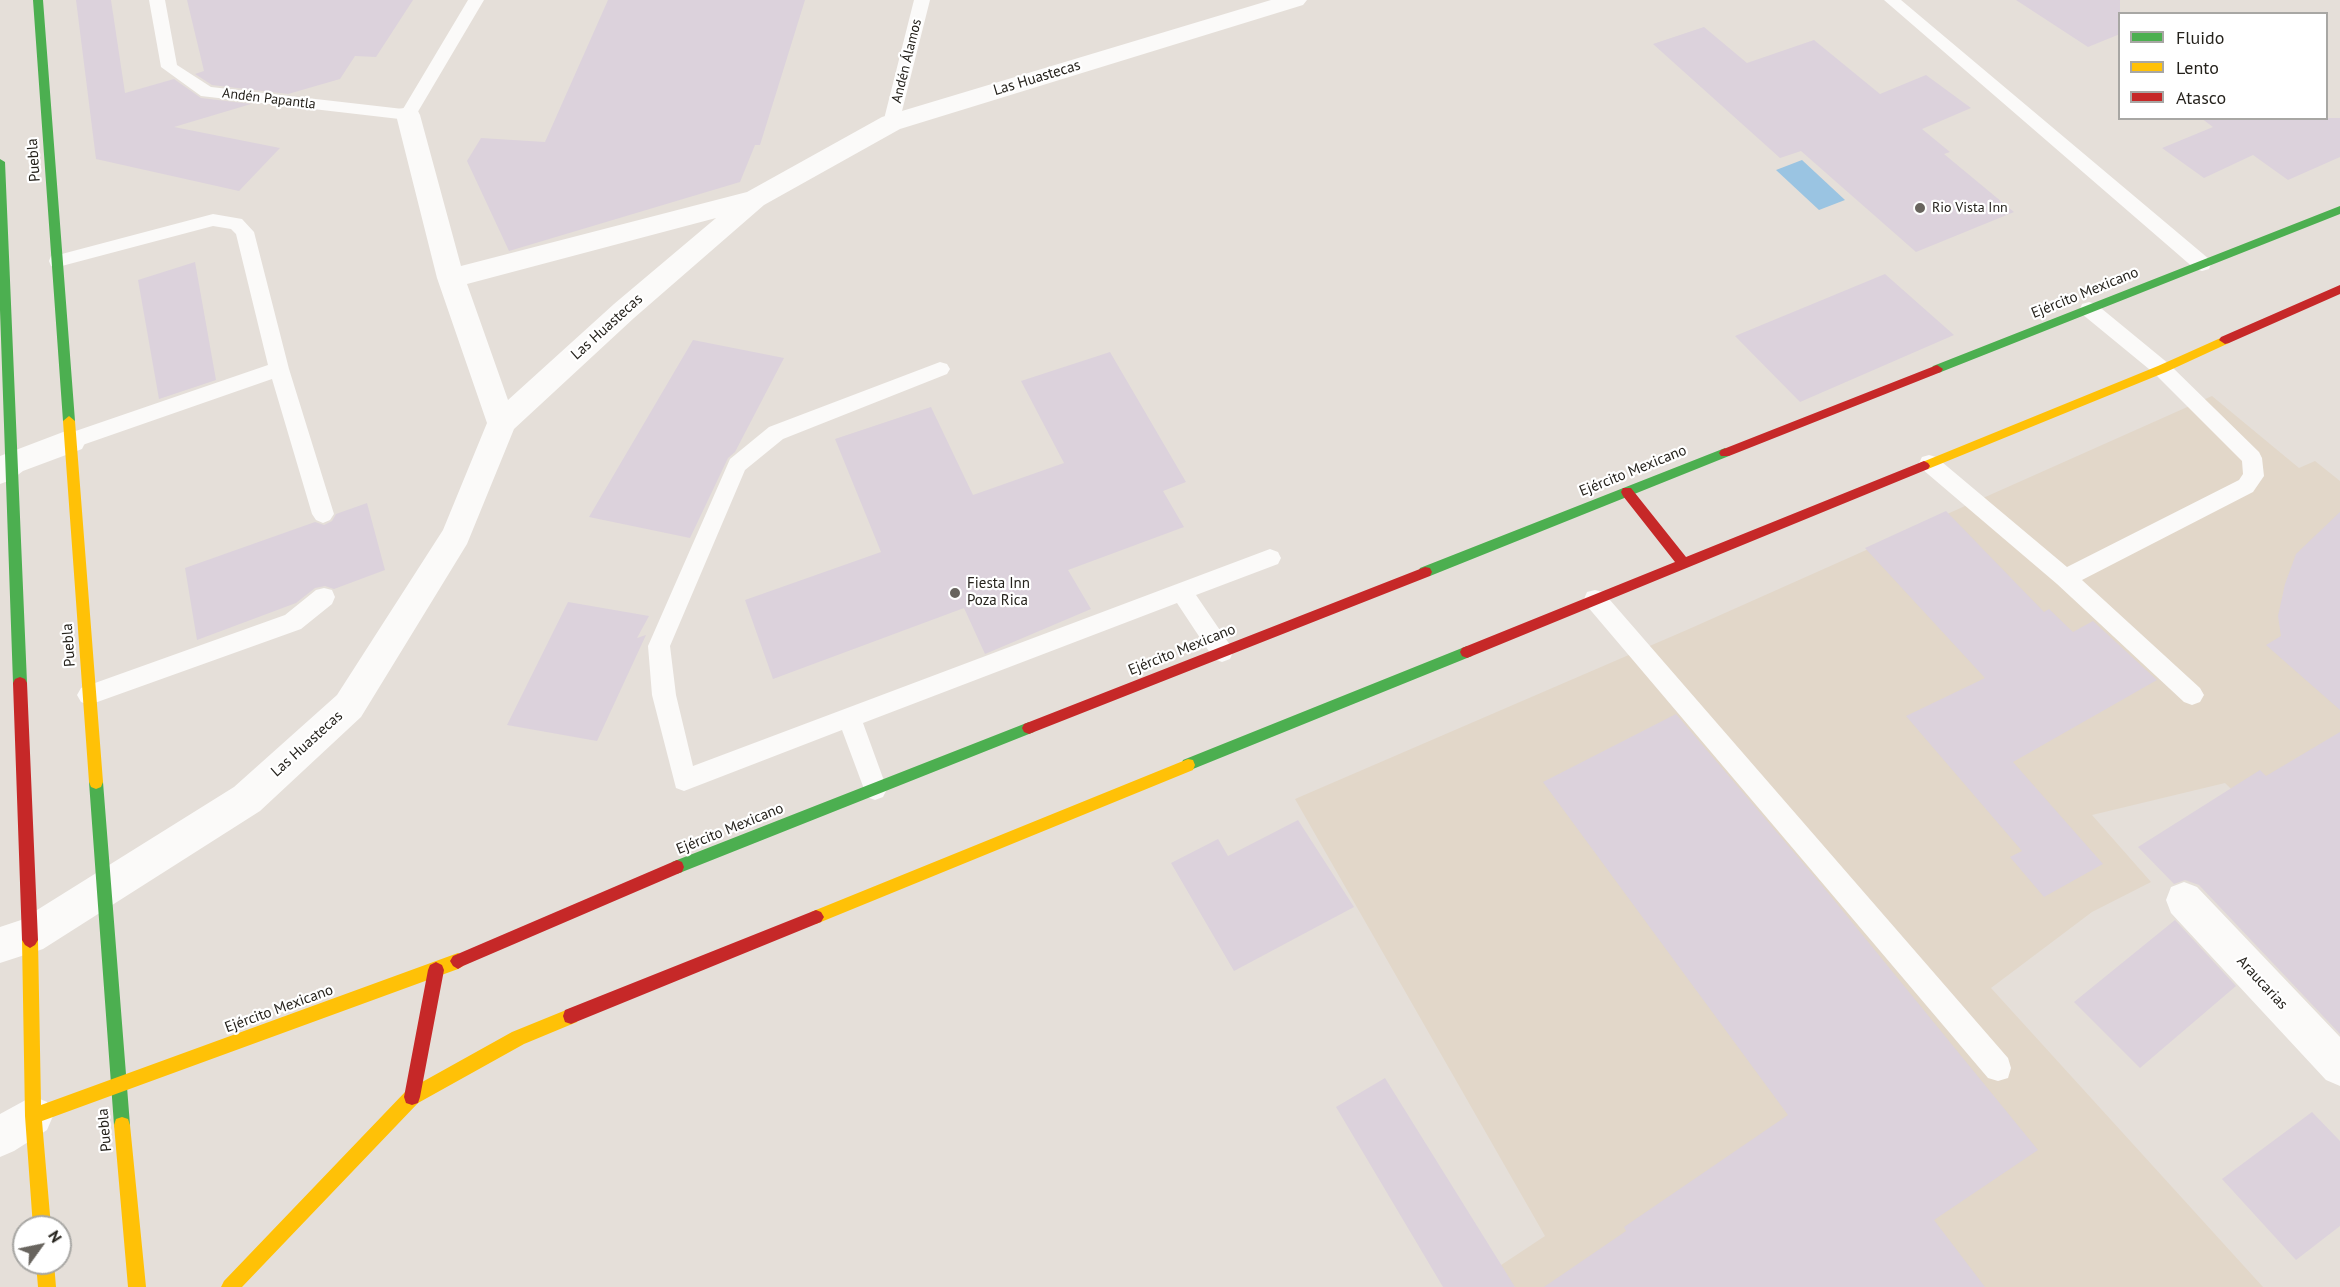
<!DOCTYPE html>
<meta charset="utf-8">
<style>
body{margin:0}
#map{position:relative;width:2340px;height:1287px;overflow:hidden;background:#e5dfd9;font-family:"PT Sans",sans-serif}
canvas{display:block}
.legend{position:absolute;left:2118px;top:12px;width:210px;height:108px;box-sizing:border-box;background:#fff;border:2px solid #a8a7a4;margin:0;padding:8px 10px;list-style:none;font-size:18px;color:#25221c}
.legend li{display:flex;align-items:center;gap:12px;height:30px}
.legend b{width:30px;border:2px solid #a8a7a4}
.north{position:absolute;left:12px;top:1215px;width:60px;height:60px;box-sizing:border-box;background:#fff;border:2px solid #a8a7a4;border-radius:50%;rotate:57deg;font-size:16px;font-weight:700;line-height:24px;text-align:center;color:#25221c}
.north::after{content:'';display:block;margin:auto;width:21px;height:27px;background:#68645e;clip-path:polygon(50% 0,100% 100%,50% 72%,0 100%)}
</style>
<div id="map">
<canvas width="2340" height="1287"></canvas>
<ul class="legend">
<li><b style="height:8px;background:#4caf50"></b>Fluido</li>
<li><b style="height:8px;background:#ffc107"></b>Lento</li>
<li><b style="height:8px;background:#c62828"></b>Atasco</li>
</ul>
<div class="north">N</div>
</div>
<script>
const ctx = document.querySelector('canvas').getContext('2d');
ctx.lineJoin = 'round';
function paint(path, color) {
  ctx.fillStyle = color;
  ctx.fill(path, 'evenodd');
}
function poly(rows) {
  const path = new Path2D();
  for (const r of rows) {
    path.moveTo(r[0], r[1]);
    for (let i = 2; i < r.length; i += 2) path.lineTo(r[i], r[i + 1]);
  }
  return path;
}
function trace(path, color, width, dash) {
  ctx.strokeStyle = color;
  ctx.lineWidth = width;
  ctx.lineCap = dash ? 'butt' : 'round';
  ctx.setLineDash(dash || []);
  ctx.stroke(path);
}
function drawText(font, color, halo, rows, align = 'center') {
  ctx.font = font + ' "PT Sans",sans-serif';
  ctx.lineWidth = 4.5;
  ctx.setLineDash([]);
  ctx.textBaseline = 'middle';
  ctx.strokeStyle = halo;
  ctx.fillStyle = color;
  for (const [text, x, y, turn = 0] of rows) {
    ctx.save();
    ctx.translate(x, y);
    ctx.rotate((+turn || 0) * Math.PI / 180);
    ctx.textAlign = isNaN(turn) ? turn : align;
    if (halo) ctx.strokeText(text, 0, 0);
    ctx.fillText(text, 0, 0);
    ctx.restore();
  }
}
const built = poly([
 [2212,396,2299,468,2315,461,2340,481,2340,895,2225,783,2092,815,2151,882,2092,912,1991,988,2263,1287,1468,1287,1545,1236,1295,799,1689,629]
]);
const water = poly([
 [1802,160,1845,200,1819,210,1776,170]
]);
const building = poly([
 [76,0,111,0,125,93,174,79,201,98,251,104,174,127,280,148,239,191,96,159],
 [187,0,413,0,376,57,355,56,340,79,288,94,212,85,195,74,204,71],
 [608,0,805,0,760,145,755,145,740,182,509,251,467,161,481,138,545,142],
 [2016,0,2120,0,2120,34,2088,47],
 [1704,27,1747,63,1814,40,1880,94,1926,75,1971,108,1922,129,1950,152,1944,154,2014,212,1916,252,1801,151,1780,158,1653,44],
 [2201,118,2340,118,2340,157,2288,180,2253,155,2204,178,2162,148,2213,127],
 [195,262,216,380,159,399,138,280],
 [1885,274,1954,335,1800,402,1735,336],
 [693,340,784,358,735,452,728,458,690,538,589,517],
 [1110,352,1186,482,1163,491,1184,527,1068,570,1091,609,985,654,964,608,773,679,745,600,881,552,835,439,931,407,973,495,1064,463,1021,381],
 [367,503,385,570,334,589,325,586,315,588,296,603,197,640,185,568,315,522,324,525,332,521,336,514],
 [1946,511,2044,612,2049,609,2073,632,2093,621,2157,680,2013,762,2103,864,2044,897,2010,857,2022,851,1906,716,1985,678,1865,548],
 [2340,512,2340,710,2266,645,2281,636,2278,616,2285,584,2296,554],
 [568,602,649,616,637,638,646,635,597,741,507,725],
 [1676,714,1820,883,2038,1150,1934,1220,1985,1287,1544,1287,1626,1231,1624,1227,1788,1115,1543,782],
 [2340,732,2340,1034,2199,885,2185,880,2174,884,2138,847,2260,770,2266,776],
 [1298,820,1354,907,1234,971,1171,863,1218,839,1228,856],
 [2175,920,2236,986,2140,1068,2074,1002],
 [1385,1078,1515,1287,1443,1287,1336,1107],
 [2312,1112,2340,1141,2340,1226,2296,1260,2222,1179]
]);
const lane = poly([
 [149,0,165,0,177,65,211,87,403,109,468,0,484,0,416,115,414,119,408,120,201,96,161,67,149,0],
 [914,0,930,0,899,123,897,127,891,129,885,127,883,123,914,0],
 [1884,0,1901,0,2209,259,2211,264,2209,269,2202,271,2195,269,1884,0],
 [213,214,242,219,254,232,289,369,334,514,330,520,323,523,316,520,312,514,272,379,71,449,64,447,61,441,64,435,268,365,236,234,231,229,213,226,58,267,51,266,49,261,51,256,58,255,213,214],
 [2089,302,2096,304,2169,364,2259,452,2262,458,2264,476,2253,492,2082,580,2200,688,2204,695,2200,702,2192,705,2184,702,2057,584,1922,469,1919,463,1922,457,1929,455,1936,457,2067,567,2239,480,2243,474,2242,461,2155,374,2082,314,2080,309,2082,304,2089,302],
 [940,362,947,364,950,369,947,374,783,439,745,470,670,646,676,695,693,766,1262,552,1270,549,1278,552,1281,558,1278,564,1196,595,1230,645,1233,652,1230,659,1222,662,1214,659,1177,603,863,723,887,789,883,797,875,800,867,797,842,730,684,791,676,788,652,695,648,646,730,459,769,427,940,362],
 [324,588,332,590,335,597,332,604,301,629,89,705,81,702,77,695,81,688,285,615,316,590,324,588],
 [1595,590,1603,592,2008,1058,2011,1068,2008,1078,1998,1081,1988,1078,1587,606,1584,599,1587,592,1595,590]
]);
const street = poly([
 [1271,0,1307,0,1303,5,900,129,764,205,634,318,514,429,467,544,361,717,260,811,43,949,0,963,0,927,21,920,234,787,337,695,443,530,487,423,437,278,396,115,399,109,408,107,417,109,420,115,461,266,747,192,882,117,1271,0],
 [716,218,614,304,508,400,467,284,716,218],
 [71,429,82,433,86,441,82,449,23,471,11,480,0,484,0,456,71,429],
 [2184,882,2197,887,2340,1037,2340,1086,2326,1080,2171,913,2166,900,2171,887,2184,882],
 [33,1096,47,1102,53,1116,47,1130,14,1151,0,1157,0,1114,33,1096]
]);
const fast = poly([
 [33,0,43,0,75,421,69,426,63,421,33,0],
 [0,159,5,162,27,683,25,687,20,689,15,687,13,683,0,310,0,159],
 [2340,206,2340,214,1941,372,1937,373,1931,369,1933,366,2340,206],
 [1725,448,1731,453,1729,456,1430,576,1420,576,1418,572,1420,568,1725,448],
 [1467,646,1472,648,1474,652,1472,656,1188,771,1183,770,1181,765,1183,760,1467,646],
 [1029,722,1034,724,1036,728,1034,732,677,874,672,872,670,867,672,862,1029,722],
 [96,775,101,777,103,782,130,1125,128,1131,122,1133,116,1131,114,1125,89,782,91,777,96,775]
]);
const slow = poly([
 [2225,336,2229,337,2231,340,2229,343,2166,372,1928,469,1920,469,1918,466,1920,463,2158,366,2225,336],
 [69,416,75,421,103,782,101,787,96,789,91,787,89,782,63,421,69,416],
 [1188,759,1193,760,1195,765,1193,770,816,924,811,922,808,917,811,912,1188,759],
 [30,932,35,935,38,940,41,1105,458,953,463,956,466,961,463,966,458,969,42,1121,51,1227,33,1227,25,1116,22,940,25,935,30,932],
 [571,1008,577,1010,579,1016,577,1022,524,1044,418,1103,242,1287,221,1287,224,1281,406,1091,512,1032,571,1008],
 [122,1117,128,1119,130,1125,146,1287,128,1287,114,1125,116,1119,122,1117],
 [36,1263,54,1263,56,1287,38,1287,36,1263]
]);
const jam = poly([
 [2340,285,2340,294,2229,343,2225,344,2219,340,2221,337,2340,285],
 [1937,365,1943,369,1941,372,1729,456,1721,456,1719,453,1721,450,1937,365],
 [1924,461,1928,463,1930,466,1928,469,1472,656,1467,658,1462,656,1460,652,1462,648,1675,562,1623,496,1621,492,1623,488,1631,488,1686,557,1924,461],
 [1425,567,1430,568,1432,572,1430,576,1034,732,1029,734,1024,732,1022,728,1024,724,1425,567],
 [20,677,25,679,27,683,38,940,35,945,30,948,25,945,22,940,13,683,15,679,20,677],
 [677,860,682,862,684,867,682,872,463,966,458,969,453,966,450,961,453,956,677,860],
 [816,910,821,912,824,917,821,922,571,1024,565,1022,563,1016,565,1010,816,910],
 [436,962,442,965,444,970,420,1097,418,1103,412,1105,406,1103,404,1097,428,970,430,965,436,962]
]);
const markers = [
 [1920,208,6,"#68645e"],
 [955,593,6,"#68645e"]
];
const farStreetnames = [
 ["Andén Álamos",907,61,-76],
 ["Andén Papantla",269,99,7]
];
const farPoinames = [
 ["Rio Vista Inn",1932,208]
];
const streetNames = [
 ["Las Huastecas",1037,78,-17],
 ["Puebla",34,160,-94],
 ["Ejército Mexicano",2085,293,-22],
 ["Las Huastecas",607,327,-42],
 ["Ejército Mexicano",1633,471,-22],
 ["Puebla",69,645,-94],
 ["Ejército Mexicano",1182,650,-22],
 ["Las Huastecas",307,744,-42],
 ["Ejército Mexicano",730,829,-22],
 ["Araucarias",2262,983,47],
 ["Ejército Mexicano",279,1009,-20],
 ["Puebla",105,1130,-95]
];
const poiNames = [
 ["Fiesta Inn",967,584],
 ["Poza Rica",967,601]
];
paint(built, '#e2d7c9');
paint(water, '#9ac4e2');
paint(building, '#dcd2dc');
paint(lane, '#fbfaf9');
paint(street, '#fbfaf9');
paint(fast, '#4caf50');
paint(slow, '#ffc107');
paint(jam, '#c62828');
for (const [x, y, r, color] of markers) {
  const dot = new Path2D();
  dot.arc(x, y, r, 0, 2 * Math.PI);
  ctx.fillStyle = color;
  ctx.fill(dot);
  trace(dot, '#fff', 2);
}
drawText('14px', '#25221c', '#fff', farStreetnames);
drawText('14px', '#25221c', '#fff', farPoinames, 'left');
drawText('15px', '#25221c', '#fff', streetNames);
drawText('15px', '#25221c', '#fff', poiNames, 'left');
</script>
